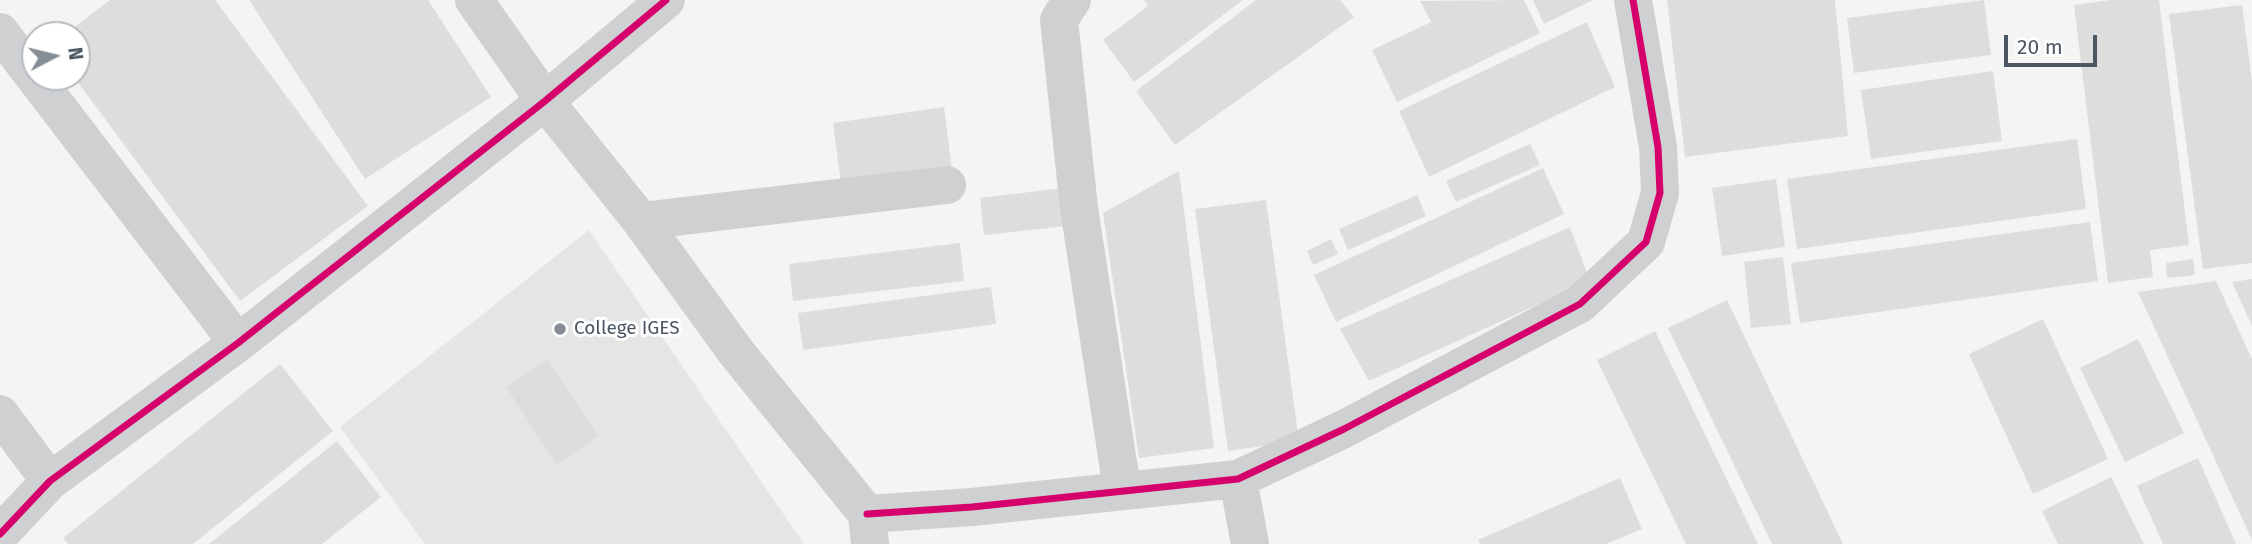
<!DOCTYPE html>
<style>
body{margin:0}
#map{position:relative;width:2252px;height:544px;overflow:hidden;background:#f4f4f4;font-family:"Fira Sans",sans-serif}
canvas{display:block}
.north{position:absolute;left:21px;top:21px;width:70px;height:70px;box-sizing:border-box;background:#fff;border:2px solid #b7bbc0;border-radius:50%;rotate:83deg;font-size:19px;font-weight:700;line-height:28px;text-align:center;color:#4a5661}
.north::after{content:'';display:block;margin:auto;width:24px;height:32px;background:#868d94;clip-path:polygon(50% 0,100% 100%,50% 72%,0 100%)}
.scale{position:absolute;left:2004px;top:35px;width:93px;height:32px;box-sizing:border-box;border:4px solid #4a5661;border-top:0;padding-left:9px;font-size:21px;line-height:24px;white-space:nowrap;color:#4a5661;-webkit-text-stroke:5px #fff;paint-order:stroke}
</style>
<div id="map">
<canvas width="2252" height="544"></canvas>
<div class="north">N</div>
<div class="scale">20 m</div>
</div>
<script>
const ctx = document.querySelector('canvas').getContext('2d');
ctx.lineJoin = 'round';
function paint(path, color) {
  ctx.fillStyle = color;
  ctx.fill(path, 'evenodd');
}
function poly(rows) {
  const path = new Path2D();
  for (const r of rows) {
    path.moveTo(r[0], r[1]);
    for (let i = 2; i < r.length; i += 2) path.lineTo(r[i], r[i + 1]);
  }
  return path;
}
function trace(path, color, width, dash) {
  ctx.strokeStyle = color;
  ctx.lineWidth = width;
  ctx.lineCap = dash ? 'butt' : 'round';
  ctx.setLineDash(dash || []);
  ctx.stroke(path);
}
function drawText(font, color, halo, rows, align = 'center') {
  ctx.font = font + ' "Fira Sans",sans-serif';
  ctx.lineWidth = 6;
  ctx.setLineDash([]);
  ctx.textBaseline = 'middle';
  ctx.strokeStyle = halo;
  ctx.fillStyle = color;
  for (const [text, x, y, turn = 0] of rows) {
    ctx.save();
    ctx.translate(x, y);
    ctx.rotate((+turn || 0) * Math.PI / 180);
    ctx.textAlign = isNaN(turn) ? turn : align;
    if (halo) ctx.strokeText(text, 0, 0);
    ctx.fillText(text, 0, 0);
    ctx.restore();
  }
}
const education = poly([
 [589,230,804,544,425,544,340,427]
]);
const building = poly([
 [110,0,215,0,368,206,240,301,74,77,77,77,77,35,64,35],
 [249,0,428,0,491,97,365,179],
 [1144,0,1243,0,1134,82,1103,40,1148,6],
 [1256,0,1340,0,1354,17,1175,145,1136,91],
 [1524,0,1540,33,1397,102,1372,50,1431,22,1420,1],
 [1533,0,1593,0,1544,24],
 [1667,0,1835,0,1848,136,1685,157],
 [1984,0,1991,55,1854,73,1847,18],
 [2111,0,2159,0,2189,245,2150,250,2153,277,2108,283,2074,5],
 [2242,5,2252,81,2252,263,2203,269,2169,14],
 [1587,22,1615,87,1429,177,1399,111],
 [1993,71,2002,141,1871,159,1861,90],
 [944,107,952,169,841,184,833,123],
 [2077,139,2086,209,1797,249,1787,179],
 [1530,144,1540,165,1456,202,1446,181],
 [1543,168,1564,214,1336,322,1314,275],
 [1179,171,1214,448,1139,458,1103,213],
 [1776,179,1785,247,1722,256,1712,188],
 [1063,188,1067,226,984,235,980,198],
 [1417,195,1426,216,1348,250,1339,229],
 [1266,200,1299,441,1228,451,1195,209],
 [2090,222,2098,281,1800,323,1791,263],
 [1570,227,1590,281,1369,381,1340,329],
 [1331,239,1338,254,1313,265,1307,251],
 [960,243,964,281,793,301,789,264],
 [1783,257,1791,324,1751,328,1744,262],
 [2193,259,2195,275,2167,278,2166,263],
 [2252,279,2252,326,2232,282],
 [2216,281,2252,359,2252,540,2138,292],
 [991,287,996,324,803,350,798,313],
 [1727,300,1843,544,1772,544,1668,328],
 [2043,319,2108,459,2033,494,1969,354],
 [1655,331,1758,544,1686,544,1597,360],
 [2138,339,2184,433,2125,462,2080,368],
 [548,360,598,436,557,464,506,387],
 [280,364,333,431,193,544,68,544,63,538],
 [337,441,381,497,322,544,209,544],
 [2198,458,2236,544,2163,544,2137,486],
 [2111,477,2144,544,2058,544,2042,511],
 [1620,478,1642,529,1606,544,1480,544,1478,540]
]);
const minor = poly([
 [474,0,545,101,641,221,736,352,867,514,870,544],
 [1072,0,1059,20,1079,208,1122,489],
 [0,32,238,343],
 [641,221,947,185],
 [0,414,50,481],
 [1238,479,1250,544],
 [867,514,972,507,1238,479,1344,429,1580,304,1646,242,1660,193,1658,147,1633,0],
 [0,534,50,481,238,343,545,101,666,0]
]);
const cycleway = poly([
 [867,514,972,507,1238,479,1344,429,1580,304,1646,242,1660,193,1658,147,1633,0],
 [0,534,50,481,238,343,545,101,666,0]
]);
const markers = [
 [560,329,7,"#868d94"]
];
const poiNames = [
 ["College IGES",574,329]
];
paint(education, '#e6e5e6');
paint(building, '#ddddde');
trace(minor, '#ced0d2', 38);
trace(cycleway, '#d6006c', 7);
for (const [x, y, r, color] of markers) {
  const dot = new Path2D();
  dot.arc(x, y, r, 0, 2 * Math.PI);
  ctx.fillStyle = color;
  ctx.fill(dot);
  trace(dot, '#fff', 2.5);
}
drawText('19px', '#4a5661', '#fff', poiNames, 'left');
</script>
